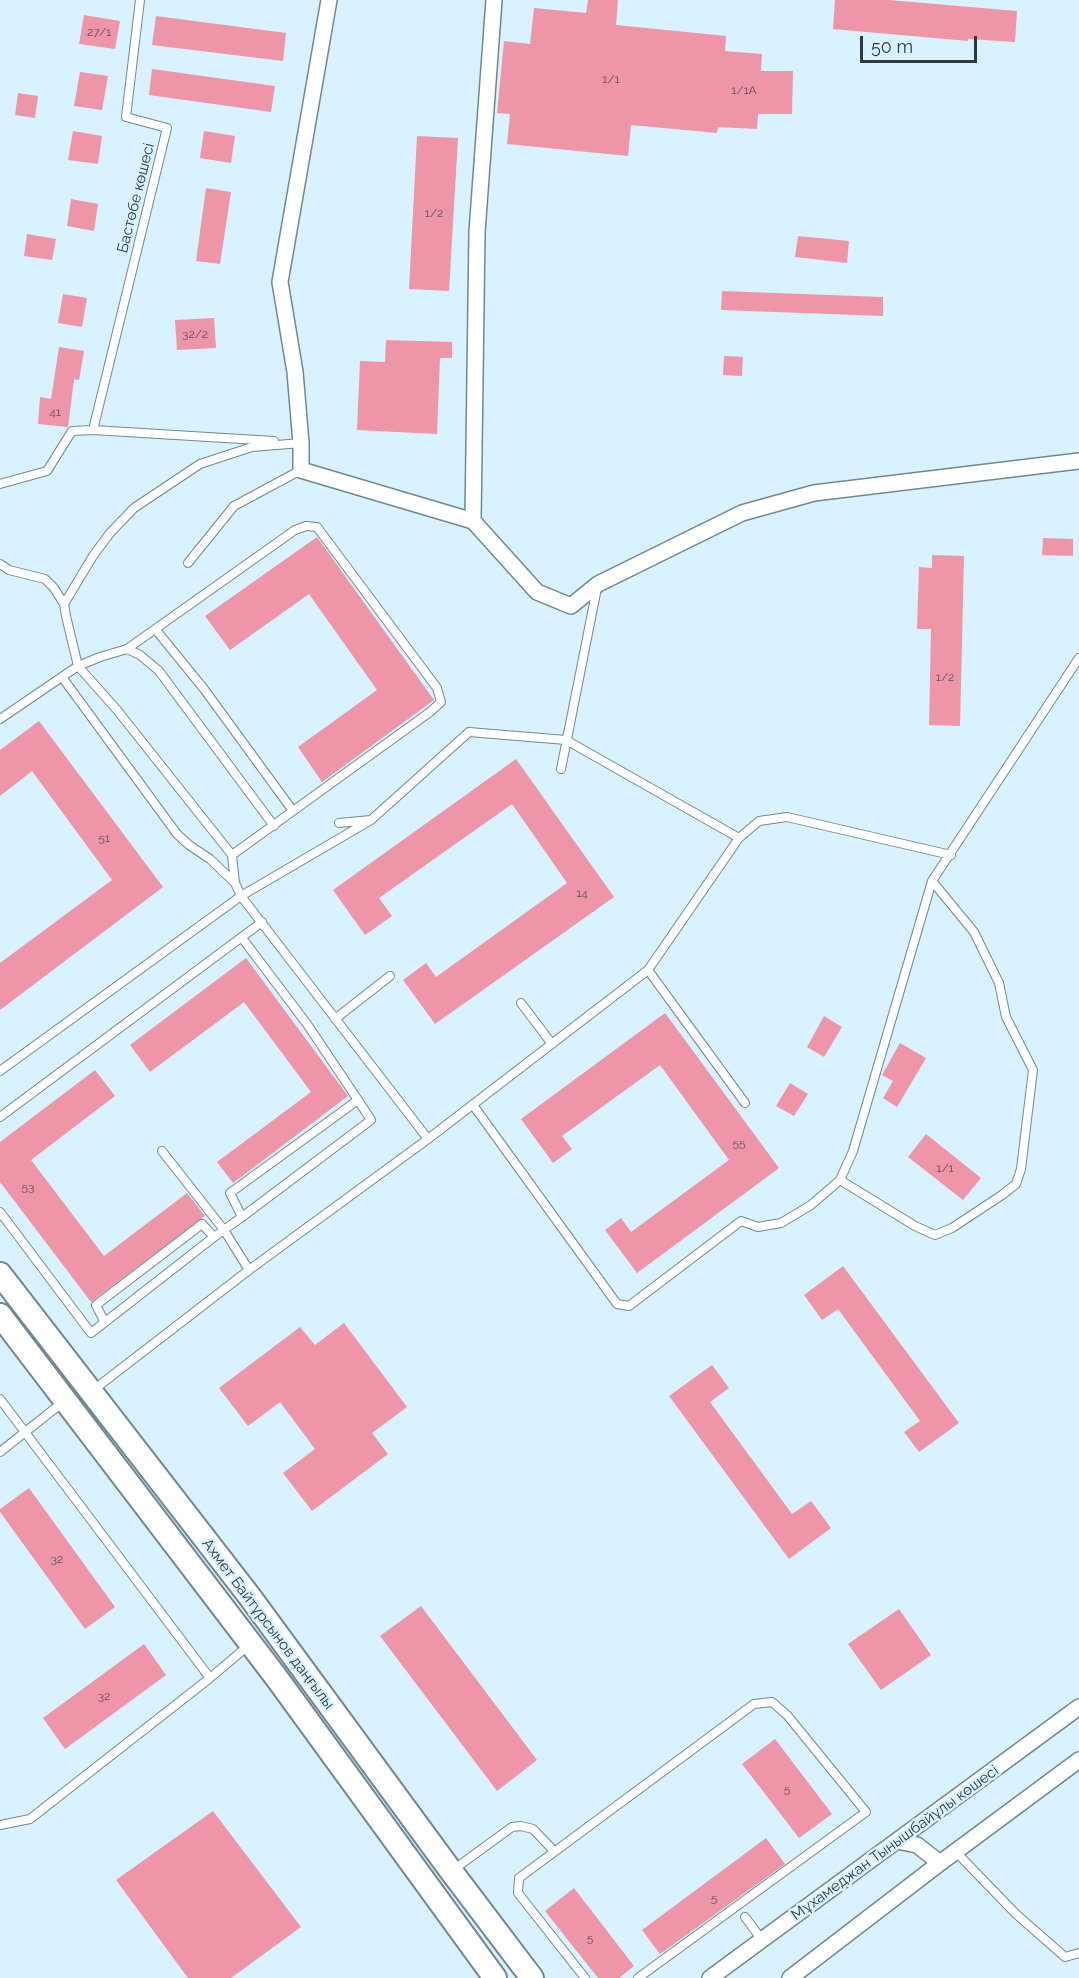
<!DOCTYPE html>
<meta charset="utf-8">
<style>
body{margin:0}
#map{position:relative;width:1079px;height:1978px;overflow:hidden;background:#d9f2ff;font-family:Raleway,sans-serif}
canvas{display:block}
.scale{position:absolute;left:860px;top:36px;width:117px;height:27px;box-sizing:border-box;border:3px solid #2f393e;border-top:0;padding-left:8px;font-size:18px;line-height:21px;white-space:nowrap;color:#2f393e;-webkit-text-stroke:4px #d9f2ff;paint-order:stroke}
</style>
<div id="map">
<canvas width="1079" height="1978"></canvas>
<div class="scale">50 m</div>
</div>
<script>
const ctx = document.querySelector('canvas').getContext('2d');
ctx.lineJoin = 'round';
function paint(path, color) {
  ctx.fillStyle = color;
  ctx.fill(path, 'evenodd');
}
function poly(rows) {
  const path = new Path2D();
  for (const r of rows) {
    path.moveTo(r[0], r[1]);
    for (let i = 2; i < r.length; i += 2) path.lineTo(r[i], r[i + 1]);
  }
  return path;
}
function trace(path, color, width, dash) {
  ctx.strokeStyle = color;
  ctx.lineWidth = width;
  ctx.lineCap = dash ? 'butt' : 'round';
  ctx.setLineDash(dash || []);
  ctx.stroke(path);
}
function drawText(font, color, halo, rows, align = 'center') {
  ctx.font = font + ' Raleway,sans-serif';
  ctx.lineWidth = 5;
  ctx.setLineDash([]);
  ctx.textBaseline = 'middle';
  ctx.strokeStyle = halo;
  ctx.fillStyle = color;
  for (const [text, x, y, turn = 0] of rows) {
    ctx.save();
    ctx.translate(x, y);
    ctx.rotate((+turn || 0) * Math.PI / 180);
    ctx.textAlign = isNaN(turn) ? turn : align;
    if (halo) ctx.strokeText(text, 0, 0);
    ctx.fillText(text, 0, 0);
    ctx.restore();
  }
}
const building = poly([
 [588,0,618,0,616,25,726,36,725,51,762,54,761,71,793,71,792,114,758,114,757,129,718,127,717,133,631,125,628,156,507,144,510,114,497,113,504,41,530,44,534,8,586,13],
 [835,0,889,0,1017,11,1015,42,968,39,968,41,833,29],
 [84,15,120,21,115,49,79,44],
 [156,16,286,33,283,61,152,45],
 [152,69,275,86,271,112,149,95],
 [80,72,108,76,102,110,74,106],
 [18,93,38,96,35,118,15,115],
 [73,131,102,136,98,164,68,160],
 [204,131,235,136,231,163,200,158],
 [417,136,458,138,449,291,409,289],
 [206,188,231,192,220,264,196,261],
 [71,199,98,204,94,231,67,226],
 [27,234,56,239,52,260,24,256],
 [798,236,849,241,847,263,795,257],
 [722,291,883,297,883,316,721,310],
 [63,294,87,298,82,327,58,323],
 [214,318,216,348,177,350,175,320],
 [386,340,452,342,452,358,440,358,437,434,357,430,360,361,385,362],
 [59,347,84,351,79,380,74,379,68,427,38,424,40,397,51,399],
 [724,356,743,357,742,376,723,375],
 [317,537,434,700,322,782,298,747,377,690,309,594,230,650,205,616],
 [1043,538,1073,539,1073,556,1042,555],
 [932,555,964,556,960,726,929,725,931,629,917,629,919,567,932,568],
 [39,721,163,887,0,1010,0,963,112,880,32,771,0,796,0,750],
 [516,759,614,897,435,1024,403,980,426,963,436,977,567,883,512,804,379,898,392,916,365,935,333,890],
 [246,958,348,1096,233,1183,217,1162,311,1092,244,1002,150,1072,130,1045],
 [665,1013,779,1168,637,1273,605,1230,621,1218,631,1232,729,1160,660,1065,562,1136,572,1149,553,1163,521,1119],
 [824,1016,842,1027,824,1057,807,1047],
 [900,1043,926,1058,897,1107,883,1098,893,1081,882,1075],
 [95,1070,115,1096,31,1160,104,1256,187,1193,205,1216,91,1302,0,1182,0,1142],
 [790,1083,808,1094,794,1116,776,1106],
 [926,1134,981,1178,963,1200,908,1157],
 [843,1266,959,1423,919,1452,904,1432,920,1421,838,1309,822,1320,804,1295],
 [344,1323,407,1407,372,1433,388,1454,312,1511,283,1473,315,1449,280,1402,248,1426,219,1388,300,1327,315,1345],
 [712,1365,729,1388,710,1402,792,1514,811,1501,831,1528,789,1559,669,1396],
 [29,1488,115,1607,85,1629,0,1512,0,1509],
 [421,1606,537,1760,497,1791,380,1636],
 [899,1609,931,1655,881,1690,848,1644],
 [144,1644,166,1675,65,1749,43,1718],
 [775,1739,832,1814,799,1838,742,1764],
 [213,1811,301,1927,231,1978,188,1978,116,1880],
 [766,1838,785,1864,660,1954,642,1930],
 [574,1888,634,1966,619,1978,598,1978,545,1911]
]);
const lane = poly([
 [93,430,167,128,126,117,140,0],
 [301,443,252,447,200,464,134,508,110,533,93,556,64,604,66,616,78,666,117,710,232,855,235,883,241,896,371,820],
 [0,484,47,471,72,431,93,430,274,441],
 [188,563,234,506,301,470],
 [0,564,9,570,45,579,54,588,64,604],
 [156,630,204,689,293,811],
 [127,649,295,530,306,526,317,527,437,688,441,702,430,712,232,855],
 [62,677,177,834,189,845,210,859,235,883],
 [0,719,78,666,100,657,127,649,140,655,159,671,274,826],
 [561,769,597,588],
 [339,823,371,820,469,732,566,740,739,838,759,821,787,817,951,855],
 [242,938,307,1024,358,1100],
 [648,970,745,1103],
 [521,1003,552,1044],
 [335,1019,390,976],
 [0,1071,241,896,428,1139],
 [473,1105,617,1304,629,1306,741,1221,758,1227,781,1223,811,1205,840,1180,853,1151,932,881,1079,658],
 [0,1117,262,922],
 [840,1180,915,1226,935,1235,952,1228,1002,1195,1016,1184,1021,1169,1033,1070,1006,1017,999,983,974,932,932,881],
 [0,1212,91,1333,214,1237,242,1217,371,1120,358,1100,230,1193,242,1217],
 [249,1270,428,1139,648,970,739,838],
 [104,1321,96,1305,202,1224,214,1237],
 [92,1391,249,1270,224,1230,162,1151],
 [0,1399,210,1678],
 [0,1452,63,1402],
 [0,1825,30,1819,210,1678,249,1645],
 [956,1852,1016,1914,1065,1957,1079,1953],
 [453,1870,512,1827,521,1826,533,1829,554,1851],
 [745,1917,762,1940],
 [585,1978,518,1893,519,1878,754,1704,772,1702,787,1715,866,1812,638,1978]
]);
const street = poly([
 [329,0,280,282,295,372,301,443,301,470,473,521,477,232,494,0],
 [473,521,537,592,571,606,598,584,742,513,814,493,1079,461],
 [897,1841,917,1845,940,1863],
 [710,1978,1079,1707],
 [790,1978,940,1863,1079,1760]
]);
const secondary = poly([
 [0,1274,250,1597,451,1871,532,1978],
 [0,1315,276,1677,495,1978]
]);
const numberNames = [
 ["27/1",99,32],
 ["1/1",611,79],
 ["1/1А",744,90],
 ["1/2",434,213],
 ["32/2",195,334],
 ["41",55,412],
 ["1/2",945,677],
 ["51",104,838],
 ["14",582,893],
 ["55",739,1143],
 ["1/1",945,1168],
 ["53",28,1187],
 ["32",57,1559],
 ["32",104,1696],
 ["5",787,1789],
 ["5",714,1898],
 ["5",590,1938]
];
const streetNames = [
 ["Бастөбе көшесі",136,198,-76],
 ["Ахмет Байтұрсынов даңғылы",268,1624,53],
 ["Мұхамеджан Тынышбайұлы көшесі",895,1843,-36]
];
paint(building, '#ee95a8');
trace(lane, '#718793', 10);
trace(street, '#718793', 18);
trace(secondary, '#718793', 26);
trace(lane, '#fff', 8);
trace(street, '#fff', 15);
trace(secondary, '#fff', 22);
drawText('12px', '#5f5058', null, numberNames);
drawText('15px', '#2f393e', '#d9f2ff', streetNames);
</script>
